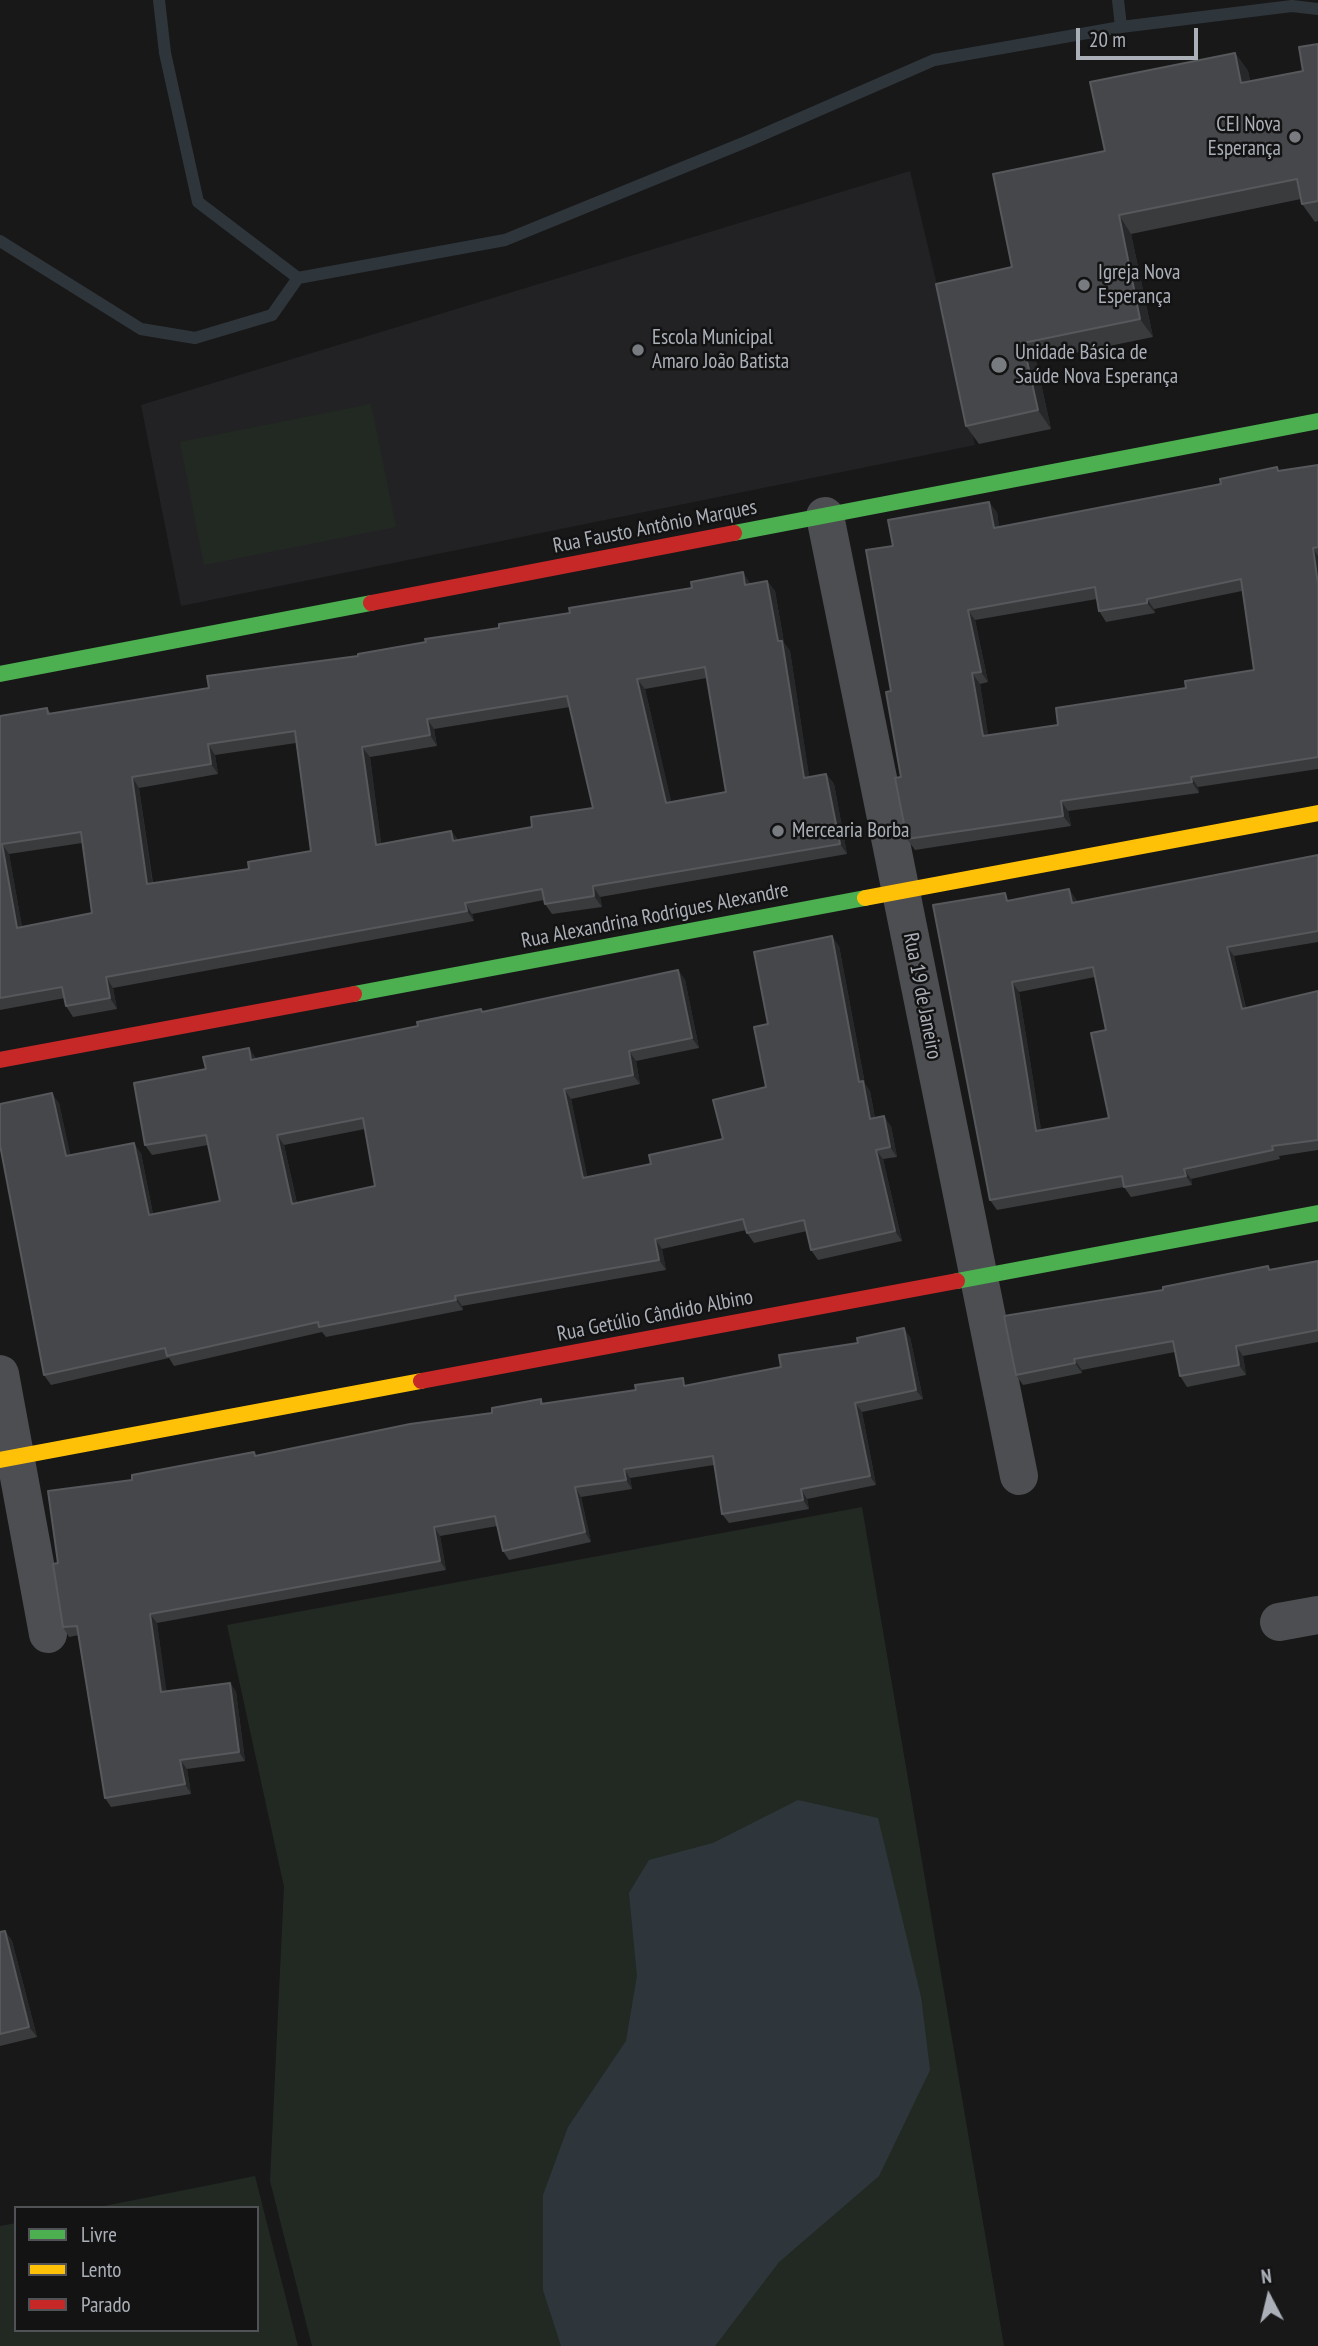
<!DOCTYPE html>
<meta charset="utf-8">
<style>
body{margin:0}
#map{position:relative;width:1318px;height:2346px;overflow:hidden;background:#181819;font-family:"PT Sans Narrow",sans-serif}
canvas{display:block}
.legend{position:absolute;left:14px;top:2206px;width:245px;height:126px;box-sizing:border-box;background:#131314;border:2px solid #505256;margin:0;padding:9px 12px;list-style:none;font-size:21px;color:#abb0b8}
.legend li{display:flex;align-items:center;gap:14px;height:35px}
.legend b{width:35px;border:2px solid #505256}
.north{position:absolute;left:1234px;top:2262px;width:70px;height:70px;-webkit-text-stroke:5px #131314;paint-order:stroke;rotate:353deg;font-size:19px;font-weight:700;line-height:28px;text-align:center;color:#abb0b8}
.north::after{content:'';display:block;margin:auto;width:24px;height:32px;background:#abb0b8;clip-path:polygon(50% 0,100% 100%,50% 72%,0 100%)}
.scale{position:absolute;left:1076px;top:28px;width:122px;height:32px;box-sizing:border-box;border:4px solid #abb0b8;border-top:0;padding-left:9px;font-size:21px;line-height:24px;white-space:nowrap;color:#abb0b8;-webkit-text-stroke:5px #131314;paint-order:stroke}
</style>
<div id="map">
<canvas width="1318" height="2346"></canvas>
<ul class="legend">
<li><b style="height:9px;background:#4caf50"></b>Livre</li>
<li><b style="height:9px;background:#ffc107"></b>Lento</li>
<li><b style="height:9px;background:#c62828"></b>Parado</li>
</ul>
<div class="north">N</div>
<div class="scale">20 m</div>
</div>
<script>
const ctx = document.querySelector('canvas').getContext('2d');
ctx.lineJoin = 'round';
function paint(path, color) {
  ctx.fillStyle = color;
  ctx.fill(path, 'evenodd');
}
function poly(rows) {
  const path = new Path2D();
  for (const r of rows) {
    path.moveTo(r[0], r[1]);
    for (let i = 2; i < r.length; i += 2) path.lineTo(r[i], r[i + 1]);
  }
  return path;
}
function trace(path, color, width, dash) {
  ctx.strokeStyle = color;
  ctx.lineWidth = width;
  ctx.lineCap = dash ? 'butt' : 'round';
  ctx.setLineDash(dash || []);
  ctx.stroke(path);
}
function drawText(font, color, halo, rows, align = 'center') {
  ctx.font = font + ' "PT Sans Narrow",sans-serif';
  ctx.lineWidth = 5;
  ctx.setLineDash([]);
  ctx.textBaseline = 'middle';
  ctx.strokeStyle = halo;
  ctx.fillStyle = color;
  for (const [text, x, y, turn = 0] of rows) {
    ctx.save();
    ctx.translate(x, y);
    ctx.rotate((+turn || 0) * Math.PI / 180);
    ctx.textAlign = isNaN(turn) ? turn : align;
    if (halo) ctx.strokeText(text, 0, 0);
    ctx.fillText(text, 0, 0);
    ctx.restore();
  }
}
const built = poly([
 [910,171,975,445,181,606,141,405]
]);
const green = poly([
 [371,404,396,527,204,565,180,442],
 [862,1507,1004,2346,312,2346,270,2181,284,1887,227,1625],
 [255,2176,298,2346,0,2346,0,2226,16,2223,16,2330,257,2330,257,2208,94,2208]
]);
const water = poly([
 [798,1800,878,1818,921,1997,930,2070,879,2176,779,2262,715,2346,561,2346,543,2290,543,2195,568,2127,626,2041,637,1976,629,1893,649,1860,713,1843]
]);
const stream = poly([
 [159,0,165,53,198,202,298,278,505,240,748,141,934,60,1121,27,1292,6,1318,9],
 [1118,0,1121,27],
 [0,241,141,329,195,338,272,315,298,278]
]);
const street = poly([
 [825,516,1019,1476],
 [0,1374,48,1634],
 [1279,1622,1318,1615]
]);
const fast = poly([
 [734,533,1318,421],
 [0,674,371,603],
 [354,994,865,898],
 [957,1281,1318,1213]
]);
const slow = poly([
 [865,898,1318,813],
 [0,1460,421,1381]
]);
const jam = poly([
 [371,603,734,533],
 [0,1060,354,994],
 [421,1381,957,1281]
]);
const wall = poly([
 [1318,44,1318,221,1315,222,1302,204,1301,199,1131,234,1153,337,1036,361,1051,429,979,444,966,426,1012,267,1105,151,1235,53,1248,71,1250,81,1303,71],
 [1318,465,1318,769,1198,787,1199,793,1068,811,1071,826,915,850,907,839,891,691,893,546,997,512,999,527,1221,484,1281,471],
 [1242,591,1254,670,1058,725,988,735,980,684,988,682,975,620,1097,599,1099,611,1106,622,1155,613,1154,609],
 [767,581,775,591,784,643,790,651,809,777,826,774,834,784,847,854,600,897,602,907,552,914,545,904,544,900,472,914,474,921,113,988,117,1009,73,1017,66,1006,65,998,0,1010,0,716,47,708,51,714,209,688,426,642,499,628,750,583,750,584],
 [707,678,726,792,671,802,645,689],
 [570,707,593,808,532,827,458,840,451,831,381,844,370,757,437,746,434,729],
 [296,743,311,851,249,869,153,883,139,788,218,774,215,755],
 [82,843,92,913,22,927,9,854],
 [1318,855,1318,942,1234,956,1246,1008,1318,992,1318,1150,1279,1156,1280,1159,1191,1179,1192,1185,1131,1197,1124,1187,997,1210,990,1200,1011,901,1076,899,1077,902],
 [1095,977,1106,1030,1109,1118,1041,1130,1019,992],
 [839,946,865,1084,870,1091,875,1118,891,1126,897,1157,883,1159,902,1241,818,1260,811,1250,807,1231,754,1243,747,1233,746,1230,662,1249,666,1270,462,1306,463,1310,326,1337,322,1332,174,1366,169,1358,51,1385,44,1375,59,1103,70,1155,141,1153,153,1214,220,1201,208,1145,152,1155,145,1145,206,1069,418,1026,481,1009,483,1012,678,970,685,980,699,1048,636,1061,640,1084,571,1099,587,1177,651,1164,723,1139,766,1087,768,1024],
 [365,1129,375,1186,297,1203,284,1145],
 [1318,1261,1318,1342,1243,1356,1246,1375,1187,1387,1180,1376,1175,1352,1082,1370,1082,1373,1023,1385,1016,1375,1163,1290],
 [910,1337,923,1399,862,1412,876,1485,807,1499,809,1509,729,1523,722,1514,714,1465,630,1478,632,1489,581,1497,591,1542,509,1560,503,1551,497,1526,440,1536,446,1570,157,1623,166,1691,230,1683,236,1692,245,1761,187,1769,191,1794,111,1807,105,1798,79,1635,69,1637,63,1627,58,1563,132,1480,257,1456,492,1413,541,1399,544,1404,688,1385,781,1367],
 [5,1931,12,1941,37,2037,0,2046,0,1932]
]);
const shadedWall = poly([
 [1235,53,1248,71,1254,101,1241,83],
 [1119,215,1131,234,1153,337,1140,319],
 [1023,343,1036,361,1051,429,1038,410],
 [989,502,997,512,1001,538,994,528],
 [1313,548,1318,556,1318,584],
 [743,572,750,583,752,596,745,585],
 [767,581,775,591,784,643,790,651,811,788,804,778],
 [1147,599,1154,609,1155,613,1147,603],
 [968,610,975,620,988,682,981,672],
 [972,673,980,684,990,746,983,736],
 [637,679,645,689,674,813,666,803],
 [427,719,434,729,437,746,430,735],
 [208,744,215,755,218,774,211,764],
 [362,747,370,757,383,856,376,845],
 [826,774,834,784,847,854,840,844],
 [132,777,139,788,154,894,147,884],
 [1191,777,1198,787,1199,793,1192,782],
 [1061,801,1068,811,1071,826,1063,816],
 [451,831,459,842,453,841],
 [2,844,9,854,24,938,17,928],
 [593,886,600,897,602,907,594,896],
 [1069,889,1076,899,1079,913,1072,903],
 [465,903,472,914,474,921,467,911],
 [832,936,839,946,865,1084,870,1091,877,1129,870,1119,859,1082],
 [1227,947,1234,956,1248,1019,1242,1009],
 [678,970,685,980,699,1048,692,1038],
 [106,977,113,988,117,1009,110,998],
 [1012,982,1019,992,1043,1141,1036,1131],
 [249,1048,256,1058,258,1070,251,1060],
 [629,1051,636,1061,640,1084,633,1075],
 [564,1089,571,1099,590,1188,583,1178],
 [52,1093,59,1103,73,1166,66,1156],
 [884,1116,891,1126,897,1157,890,1147],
 [277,1135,284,1145,299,1214,292,1204],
 [134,1143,141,1153,155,1225,149,1215],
 [876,1150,883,1159,902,1241,895,1231],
 [1184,1169,1191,1179,1192,1185,1186,1176],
 [655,1239,662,1249,666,1270,659,1260],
 [455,1296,462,1306,463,1310,456,1300],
 [904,1328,910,1337,923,1399,916,1390],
 [1236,1346,1243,1356,1246,1375,1239,1365],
 [1074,1359,1082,1370,1082,1373,1075,1363],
 [855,1403,862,1412,876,1485,870,1476],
 [624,1469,630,1478,632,1489,626,1480],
 [575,1487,581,1497,591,1542,585,1532],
 [801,1489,807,1499,809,1509,803,1500],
 [434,1527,440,1536,446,1570,440,1561],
 [150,1614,157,1623,168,1701,161,1692],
 [230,1683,236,1692,245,1761,239,1752],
 [180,1760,187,1769,191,1794,185,1784],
 [5,1931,12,1941,37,2037,29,2027]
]);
const building = poly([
 [1318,44,1318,201,1302,204,1297,179,1119,215,1140,319,1023,343,1038,410,966,426,936,284,1012,267,993,174,1105,151,1090,82,1235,53,1241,83,1303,71,1299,47,1318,44],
 [1318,465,1318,547,1313,548,1318,584,1318,757,1191,777,1192,782,1061,801,1063,816,907,839,895,778,901,777,886,692,891,691,866,550,893,546,888,520,989,502,994,528,1221,484,1220,479,1277,467,1278,471,1318,465],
 [1241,579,1254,670,1185,681,1186,688,1056,708,1058,725,983,736,972,673,981,672,968,610,1095,587,1099,611,1147,603,1147,599,1241,579],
 [743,572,745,585,767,581,778,641,782,641,804,778,826,774,840,844,593,886,594,896,545,904,542,889,465,903,467,911,106,977,110,998,66,1006,62,987,0,998,0,716,47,708,48,714,209,688,207,676,358,656,358,654,426,642,425,639,499,628,499,624,570,613,569,608,692,588,691,582,743,572],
 [705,667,726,792,666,803,637,679,705,667],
 [567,696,593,808,531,817,532,827,453,841,451,831,376,845,362,747,430,735,427,719,567,696],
 [295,731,311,851,248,862,249,869,147,884,132,777,211,764,208,744,295,731],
 [81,832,92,913,17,928,2,844,81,832],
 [1318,855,1318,931,1227,947,1242,1009,1318,991,1318,1140,1272,1146,1273,1150,1184,1169,1186,1176,1124,1187,1122,1176,990,1200,933,905,1005,893,1007,901,1069,889,1072,903,1318,855],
 [1093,967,1106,1030,1091,1033,1109,1118,1036,1131,1012,982,1093,967],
 [832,936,859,1082,863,1081,870,1119,884,1116,890,1147,876,1150,895,1231,811,1250,804,1220,747,1233,743,1219,655,1239,659,1260,455,1296,456,1300,319,1327,318,1322,167,1356,165,1348,44,1375,0,1145,0,1104,52,1093,66,1156,134,1143,149,1215,220,1201,206,1135,145,1145,134,1083,206,1069,203,1057,249,1048,251,1060,418,1026,417,1022,481,1009,482,1012,678,970,692,1038,629,1051,633,1075,564,1089,583,1178,651,1164,649,1155,723,1139,713,1100,766,1087,754,1027,768,1024,754,952,832,936],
 [363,1118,375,1186,292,1204,277,1135,363,1118],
 [1318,1261,1318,1330,1236,1346,1239,1365,1180,1376,1173,1341,1074,1359,1075,1363,1016,1375,1004,1316,1163,1290,1163,1287,1268,1266,1269,1270,1318,1261],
 [904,1328,916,1390,855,1403,870,1476,801,1489,803,1500,722,1514,713,1456,624,1469,626,1480,575,1487,585,1532,503,1551,495,1516,434,1527,440,1561,150,1614,161,1692,230,1683,239,1752,180,1760,185,1784,105,1798,77,1626,63,1627,53,1564,58,1563,48,1491,132,1480,132,1475,254,1452,255,1456,410,1424,492,1413,492,1408,541,1399,541,1404,636,1390,635,1385,683,1378,684,1386,781,1367,779,1355,858,1343,857,1338,904,1328],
 [5,1931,29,2027,0,2034,0,1932,5,1931]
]);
const markers = [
 [1295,137,7,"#787b80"],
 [1084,285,7,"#787b80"],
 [638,350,7,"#787b80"],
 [999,365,9,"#787b80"],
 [778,831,7,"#787b80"]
];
const poiNames = [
 ["CEI Nova",1281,125,"right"],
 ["Esperança",1281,149,"right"],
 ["Igreja Nova",1098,273],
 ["Esperança",1098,297],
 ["Escola Municipal",652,338],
 ["Amaro João Batista",652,362],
 ["Unidade Básica de",1015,353],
 ["Saúde Nova Esperança",1015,377],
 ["Mercearia Borba",792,831]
];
const streetNames = [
 ["Rua Fausto Antônio Marques",655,527,-11],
 ["Rua Alexandrina Rodrigues Alexandre",655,916,-11],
 ["Rua 19 de Janeiro",922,996,79],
 ["Rua Getúlio Cândido Albino",655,1316,-11]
];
paint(built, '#222224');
paint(green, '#222923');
paint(water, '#2f363b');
trace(stream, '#2f363b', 12);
trace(street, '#4d4e51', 38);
trace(fast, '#4caf50', 16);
trace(slow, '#ffc107', 16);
trace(jam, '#c62828', 16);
paint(wall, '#3a3b3c');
paint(shadedWall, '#272829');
paint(building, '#46474a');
trace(building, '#56585b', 2);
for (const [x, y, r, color] of markers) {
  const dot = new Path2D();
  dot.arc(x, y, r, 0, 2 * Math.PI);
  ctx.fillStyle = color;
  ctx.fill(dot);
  trace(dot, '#131314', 2.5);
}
drawText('21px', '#abb0b8', '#131314', poiNames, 'left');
drawText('21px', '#abb0b8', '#131314', streetNames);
</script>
